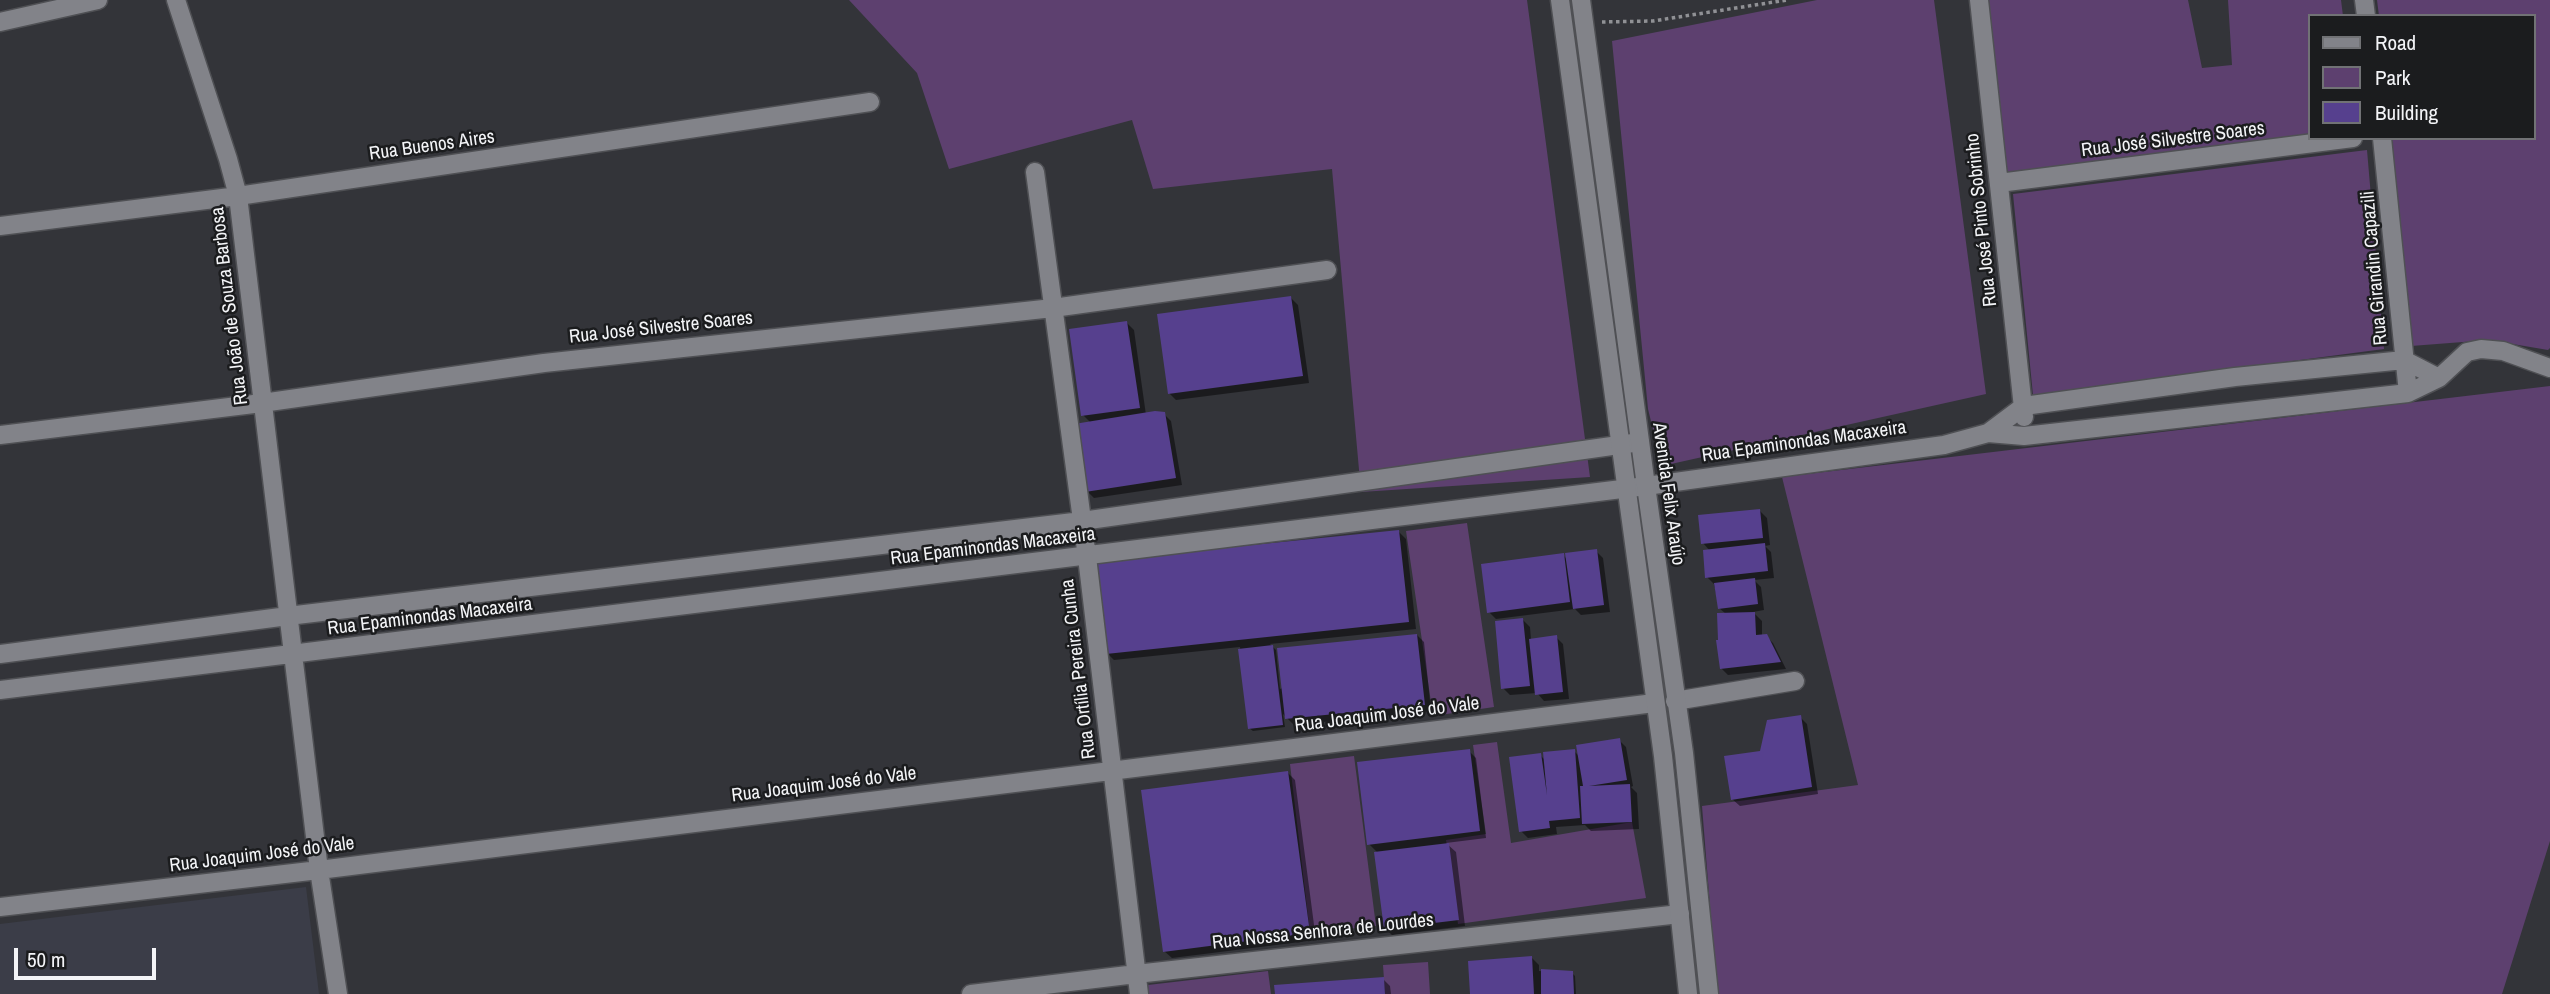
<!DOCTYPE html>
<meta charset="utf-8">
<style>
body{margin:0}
#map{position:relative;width:2550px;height:994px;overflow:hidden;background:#333439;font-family:"Archivo Narrow",sans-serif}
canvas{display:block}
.legend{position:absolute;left:2308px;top:14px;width:228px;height:126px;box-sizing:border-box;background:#1b1c1e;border:2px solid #717275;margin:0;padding:9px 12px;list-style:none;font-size:21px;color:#f3f4f7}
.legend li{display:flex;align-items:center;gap:14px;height:35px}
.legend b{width:35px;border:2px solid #717275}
.scale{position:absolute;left:14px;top:948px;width:142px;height:32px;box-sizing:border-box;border:4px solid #f3f4f7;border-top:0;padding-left:9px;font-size:21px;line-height:24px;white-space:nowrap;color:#f3f4f7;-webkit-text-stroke:5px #1b1c1e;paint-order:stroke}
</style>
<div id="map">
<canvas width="2550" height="994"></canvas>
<ul class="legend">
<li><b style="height:9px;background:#828389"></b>Road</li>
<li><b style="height:19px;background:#5d406f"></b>Park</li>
<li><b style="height:19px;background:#56408e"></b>Building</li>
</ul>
<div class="scale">50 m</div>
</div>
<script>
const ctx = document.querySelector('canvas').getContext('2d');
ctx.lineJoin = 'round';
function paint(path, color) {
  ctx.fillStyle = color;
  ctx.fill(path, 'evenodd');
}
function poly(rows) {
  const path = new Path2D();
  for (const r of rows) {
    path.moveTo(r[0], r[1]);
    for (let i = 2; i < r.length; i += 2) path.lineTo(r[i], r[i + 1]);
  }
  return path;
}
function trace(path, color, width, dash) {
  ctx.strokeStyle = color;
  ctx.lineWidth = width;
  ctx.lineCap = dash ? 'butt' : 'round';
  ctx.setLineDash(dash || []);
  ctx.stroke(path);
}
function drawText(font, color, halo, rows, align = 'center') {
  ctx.font = font + ' "Archivo Narrow",sans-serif';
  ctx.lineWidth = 5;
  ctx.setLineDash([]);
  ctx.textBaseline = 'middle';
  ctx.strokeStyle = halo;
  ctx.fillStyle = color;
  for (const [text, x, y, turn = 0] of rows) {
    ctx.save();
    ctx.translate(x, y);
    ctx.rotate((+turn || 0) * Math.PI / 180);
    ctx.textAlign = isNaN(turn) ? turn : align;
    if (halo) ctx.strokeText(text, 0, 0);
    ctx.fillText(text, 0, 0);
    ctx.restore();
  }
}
const built = poly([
 [306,887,319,994,0,994,0,924]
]);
const green = poly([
 [849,0,1527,0,1590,477,1361,492,1332,169,1153,189,1132,120,949,169,917,73],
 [1817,0,1934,0,1986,394,1662,466,1648,409,1612,41],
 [1989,0,2188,0,2202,68,2232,65,2228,0,2341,0,2343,16,2310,16,2310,137,2009,182,1996,160],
 [2377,0,2550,0,2550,348,2548,350,2489,340,2411,346,2391,138,2534,138,2534,16,2379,16],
 [2367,150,2384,349,2033,395,2013,194],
 [2550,386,2550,841,2502,994,1717,994,1702,806,1858,785,1782,477],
 [1467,523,1494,707,1433,716,1406,531],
 [1497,742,1511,843,1632,822,1646,898,1458,924,1446,840,1486,834,1473,745],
 [1354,756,1376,926,1310,933,1290,764],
 [1428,962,1430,994,1385,994,1383,965],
 [1268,971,1271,994,1149,994,1148,985]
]);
const shadow = poly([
 [1291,298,1298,305,1309,383,1176,400,1169,393],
 [1127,323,1134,330,1146,415,1164,414,1171,421,1182,485,1094,498,1087,491,1091,423,1083,415],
 [1760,511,1767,518,1770,545,1765,546,1771,552,1774,578,1754,580,1761,587,1764,610,1753,612,1762,621,1762,636,1766,636,1773,643,1786,669,1728,675,1721,668,1726,614,1719,608,1714,584,1707,577,1710,551,1703,543],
 [1399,532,1406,539,1416,629,1270,644,1276,650,1280,689,1417,635,1424,642,1431,711,1294,725,1283,714,1285,727,1253,731,1249,728,1240,647,1114,660,1107,653],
 [1596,551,1603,558,1610,612,1581,615,1575,609,1496,619,1489,612,1563,555,1568,560],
 [1523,620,1530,627,1531,640,1556,637,1563,644,1569,699,1544,701,1537,693,1510,695,1503,688],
 [1800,717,1807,724,1818,794,1740,806,1732,799,1762,752],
 [1619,740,1626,747,1633,786,1631,787,1637,793,1639,829,1591,831,1585,825,1556,827,1557,834,1528,838,1521,831,1540,755,1546,761,1574,751,1580,757],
 [1469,751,1476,758,1486,838,1446,843,1456,852,1465,926,1392,935,1385,928,1378,853,1369,844],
 [1288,773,1295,780,1316,940,1172,958,1164,951],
 [1532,958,1539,965,1539,971,1572,973,1575,976,1576,994,1471,994],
 [1383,979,1390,986,1391,994,1277,994]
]);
const building = poly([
 [1291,296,1303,376,1168,394,1157,314],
 [1127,321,1140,408,1081,416,1069,329],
 [1155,411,1165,412,1176,478,1085,492,1074,424],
 [1760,509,1763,538,1701,544,1698,515],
 [1399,530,1409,622,1106,654,1096,561],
 [1765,543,1768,571,1705,578,1703,550],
 [1597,549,1604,605,1573,609,1565,553],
 [1564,553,1570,602,1487,613,1481,564],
 [1755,578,1758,604,1718,609,1714,583],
 [1755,612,1756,635,1767,634,1781,662,1720,669,1716,640,1718,640,1717,613],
 [1523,618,1530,686,1501,689,1495,621],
 [1417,634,1425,705,1285,719,1277,648],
 [1557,635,1563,692,1535,695,1529,639],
 [1273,645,1283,725,1248,729,1238,649],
 [1801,715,1812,787,1731,800,1724,756,1760,751,1767,720],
 [1620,738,1627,780,1589,786,1630,784,1632,822,1582,824,1580,786,1583,786,1576,745],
 [1470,749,1480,831,1367,845,1357,762],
 [1575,749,1580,818,1549,821,1550,828,1519,832,1509,757,1541,753,1547,795,1543,752],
 [1288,771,1310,933,1163,952,1141,790],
 [1449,843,1459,920,1384,929,1374,852],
 [1532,956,1534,994,1470,994,1468,961],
 [1541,969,1573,971,1574,994,1541,994],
 [1384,977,1385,994,1275,994,1274,985]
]);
const path = poly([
 [1602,22,1653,21,1787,0]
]);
const minor = poly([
 [176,0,228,159,238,196,319,870,338,994],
 [1979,0,2024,417],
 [2364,0,2366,16],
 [0,22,98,0],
 [2382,138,2408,393],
 [1035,172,1087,557,1139,994],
 [1999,183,2353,138],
 [0,226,238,196,870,102],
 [1988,433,2024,436,2408,393,2439,378,2467,352,2481,349,2503,351,2550,368],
 [0,435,262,403,544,363,1053,308,1327,270],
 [0,654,288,616,1082,521,1640,442],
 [0,690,1646,486,1944,445,1988,433,2024,406,2235,377,2404,360,2439,378],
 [1675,701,1795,681],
 [0,907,319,870,1654,703],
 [971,994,1136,974,1680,914]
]);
const secondary = poly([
 [1560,0,1663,756,1688,994],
 [1581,0,1646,486,1684,753,1709,994]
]);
const streetNames = [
 ["Rua José Silvestre Soares",2173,140,-7],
 ["Rua Buenos Aires",432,146,-8],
 ["Rua José Pinto Sobrinho",1982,220,-96],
 ["Rua Girandin Capazili",2375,268,-95],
 ["Rua João de Souza Barbosa",230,306,-97],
 ["Rua José Silvestre Soares",661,328,-6],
 ["Rua Epaminondas Macaxeira",1804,442,-8],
 ["Avenida Felix Araújo",1668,494,82],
 ["Rua Epaminondas Macaxeira",993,547,-7],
 ["Rua Epaminondas Macaxeira",430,617,-7],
 ["Rua Ortília Pereira Cunha",1079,669,-97],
 ["Rua Joaquim José do Vale",1387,715,-7],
 ["Rua Joaquim José do Vale",824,785,-7],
 ["Rua Joaquim José do Vale",262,855,-7],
 ["Rua Nossa Senhora de Lourdes",1323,932,-6]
];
paint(built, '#3b3d48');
paint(green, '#5d406f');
paint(shadow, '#0007');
paint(building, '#56408e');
trace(minor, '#4f5054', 21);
trace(secondary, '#4f5054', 21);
trace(path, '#909195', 3.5, [3.5, 3.5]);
trace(minor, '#828389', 18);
trace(secondary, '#828389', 18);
drawText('19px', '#f3f4f7', '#1b1c1e', streetNames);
</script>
